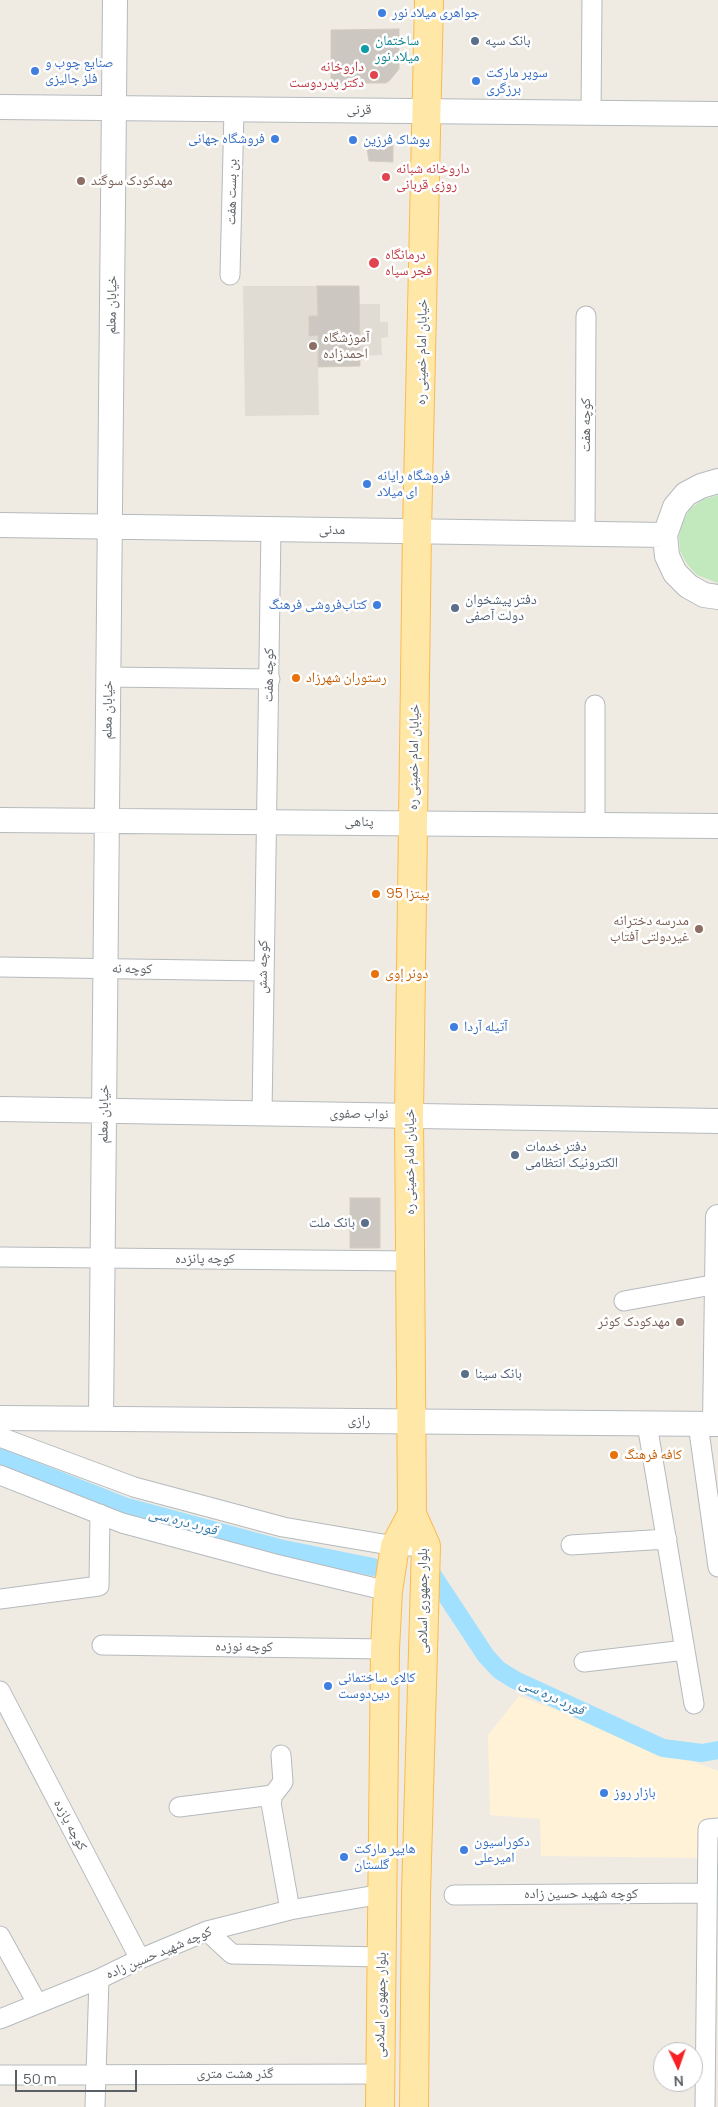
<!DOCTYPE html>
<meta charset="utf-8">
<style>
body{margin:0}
#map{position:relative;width:718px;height:2107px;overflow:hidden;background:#efebe2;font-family:Manrope,sans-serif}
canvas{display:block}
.north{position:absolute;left:653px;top:2042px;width:50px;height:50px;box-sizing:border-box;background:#fff;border:1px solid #bdbfc1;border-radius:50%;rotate:177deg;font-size:14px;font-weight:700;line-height:20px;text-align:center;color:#5b6065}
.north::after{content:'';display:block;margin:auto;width:18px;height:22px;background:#f72125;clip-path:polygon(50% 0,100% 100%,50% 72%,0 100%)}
.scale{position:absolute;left:15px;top:2070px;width:122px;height:22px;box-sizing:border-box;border:2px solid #5b6065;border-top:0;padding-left:6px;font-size:15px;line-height:18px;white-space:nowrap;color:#5b6065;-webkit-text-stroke:4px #fff;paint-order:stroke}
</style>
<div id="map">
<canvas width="718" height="2107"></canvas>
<div class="north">N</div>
<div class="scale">50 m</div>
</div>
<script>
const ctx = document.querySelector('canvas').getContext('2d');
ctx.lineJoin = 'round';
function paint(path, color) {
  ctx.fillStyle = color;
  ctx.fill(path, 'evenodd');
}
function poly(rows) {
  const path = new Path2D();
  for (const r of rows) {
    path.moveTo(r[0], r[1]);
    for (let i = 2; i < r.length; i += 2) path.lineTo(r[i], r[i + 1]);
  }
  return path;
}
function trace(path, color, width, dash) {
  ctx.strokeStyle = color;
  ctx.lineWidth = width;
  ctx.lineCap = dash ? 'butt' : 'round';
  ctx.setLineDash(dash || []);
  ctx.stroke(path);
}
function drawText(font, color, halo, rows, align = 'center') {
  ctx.font = font + ' Manrope,"Noto Naskh Arabic",sans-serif';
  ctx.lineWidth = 5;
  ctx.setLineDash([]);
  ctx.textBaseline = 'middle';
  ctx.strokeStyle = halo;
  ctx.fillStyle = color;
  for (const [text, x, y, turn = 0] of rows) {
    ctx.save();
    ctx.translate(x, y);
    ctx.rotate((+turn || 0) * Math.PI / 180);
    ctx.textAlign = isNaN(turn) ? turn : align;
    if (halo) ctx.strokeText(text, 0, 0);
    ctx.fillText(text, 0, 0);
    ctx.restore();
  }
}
const commercial = poly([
 [519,1696,718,1771,718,1823,703,1858,541,1856,540,1819,490,1815,488,1735]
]);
const education = poly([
 [243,286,359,286,359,304,380,304,380,322,388,322,388,337,381,338,382,355,359,356,360,366,318,367,319,415,245,416]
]);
const green = poly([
 [718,495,718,583,697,575,687,564,680,551,679,536,682,522,690,509,702,500]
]);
const canal = poly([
 [0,1457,127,1507,279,1548,373,1567],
 [432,1574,486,1656,499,1670,515,1680,663,1748,702,1753,718,1750]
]);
const building = poly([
 [399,29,399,69,390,80,386,83,331,83,331,30,399,29],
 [366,143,393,144,393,162,369,161,366,143],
 [317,286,359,286,360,366,318,367,318,335,309,336,309,316,318,316,317,286],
 [350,1198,380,1198,380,1248,350,1248,350,1198]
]);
const minor = poly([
 [591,114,592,0],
 [230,275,234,110],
 [585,533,586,316],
 [108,677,270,679],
 [595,824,595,705],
 [0,967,263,971],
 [262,1113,271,529],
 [0,1257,410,1261],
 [624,1301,717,1284],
 [647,1424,694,1704],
 [698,1424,718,1567],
 [0,1437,134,1487,283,1527,395,1546,426,1546],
 [0,1475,122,1523,275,1564,388,1591],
 [571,1545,667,1539],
 [0,1599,99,1586,100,1514],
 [102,1645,385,1649],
 [584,1662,685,1650],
 [0,1691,140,1959],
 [281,1755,283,1782,273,1795,271,1803,290,1910],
 [179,1807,273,1795],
 [454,1895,707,1893],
 [207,1931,232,1954,382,1957],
 [0,1936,37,2003],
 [0,2019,99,1979,140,1959,207,1931,290,1910,382,1894],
 [0,2075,381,2074],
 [95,2107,99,1979],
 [705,2107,708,1829,718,1828]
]);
const tertiary = poly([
 [0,107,718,114],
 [718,481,701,486,686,494,675,507,665,535,667,556,675,573,688,586,704,595,718,597],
 [0,525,665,535],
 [0,820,718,826],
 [0,1109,718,1121],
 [0,1418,718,1424],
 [101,1419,115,0],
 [715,1424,718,1217]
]);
const primary = poly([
 [380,2107,385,1649,388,1591,395,1546,412,1514],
 [414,2107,416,1895,426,1546,412,1514,409,1115,417,531,429,0]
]);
const markers = [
 [382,13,5,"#3f7fe0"],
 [475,41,5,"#5c6f8a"],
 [365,49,5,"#0f9aa8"],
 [35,71,5,"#3f7fe0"],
 [374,75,5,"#e0444e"],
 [476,81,5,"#3f7fe0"],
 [275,139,5,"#3f7fe0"],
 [353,140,5,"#3f7fe0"],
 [386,177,5,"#e0444e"],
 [81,181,5,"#8d6e63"],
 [374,263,6,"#e0444e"],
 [313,346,5,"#8d6e63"],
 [367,484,5,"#3f7fe0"],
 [377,605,5,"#3f7fe0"],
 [455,608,5,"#5c6f8a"],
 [296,678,5,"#e8710a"],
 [376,894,5,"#e8710a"],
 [699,929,5,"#8d6e63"],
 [375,974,5,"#e8710a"],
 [454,1027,5,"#3f7fe0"],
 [515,1155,5,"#5c6f8a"],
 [365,1223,5,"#5c6f8a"],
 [680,1322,5,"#8d6e63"],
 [465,1374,5,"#5c6f8a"],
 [614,1455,5,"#e8710a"],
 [328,1686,5,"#3f7fe0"],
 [604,1793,5,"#3f7fe0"],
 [464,1850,5,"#3f7fe0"],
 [344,1857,5,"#3f7fe0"]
];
const shopNames = [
 ["جواهری میلاد نور",392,13],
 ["صنایع چوب و",45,63],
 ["فلز جالیزی",45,79],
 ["سوپر مارکت",486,73],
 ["برزگری",486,89],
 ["فروشگاه جهانی",265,139,"right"],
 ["پوشاک فرزین",363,140],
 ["فروشگاه رایانه",377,476],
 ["ای میلاد",377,492],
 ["کتاب‌فروشی فرهنگ",367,605,"right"],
 ["آتیله آردا",464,1027],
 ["کالای ساختمانی",338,1678],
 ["دین‌دوست",338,1694],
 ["بازار روز",614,1793],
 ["دکوراسیون",474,1842],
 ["امیرعلی",474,1858],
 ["هایپر مارکت",354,1849],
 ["گلستان",354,1865]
];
const cultureNames = [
 ["ساختمان",375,41],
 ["میلاد نور",375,57]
];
const serviceNames = [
 ["بانک سپه",485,41],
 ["دفتر پیشخوان",465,600],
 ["دولت آصفی",465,616],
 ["دفتر خدمات",525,1147],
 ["الکترونیک انتظامی",525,1163],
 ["بانک ملت",355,1223,"right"],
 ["بانک سینا",475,1374]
];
const healthNames = [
 ["داروخانه",364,67,"right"],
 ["دکتر پدردوست",364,83,"right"],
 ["داروخانه شبانه",396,169],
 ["روزی قربانی",396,185],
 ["درمانگاه",385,255],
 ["فجر سپاه",385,271]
];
const streetNames = [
 ["قرنی",359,110],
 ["بن بست هفت",232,192,-89],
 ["خیابان معلم",112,305,-89],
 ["خیابان امام خمینی ره",422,352,-89],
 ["کوچه هفت",586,425,-90],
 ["مدنی",332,530,1],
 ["کوچه هفت",269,675,-89],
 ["خیابان معلم",108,710,-89],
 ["خیابان امام خمینی ره",414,757,-89],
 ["پناهی",359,822],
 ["کوچه شش",263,967,-89],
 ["کوچه نه",132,969,1],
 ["خیابان معلم",104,1114,-89],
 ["نواب صفوی",359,1114,1],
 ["خیابان امام خمینی ره",410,1162,-90],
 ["کوچه پانزده",205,1259],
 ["رازی",359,1421],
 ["بلوار جمهوری اسلامی",423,1601,-90],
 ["کوچه نوزده",244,1647,1],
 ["کوچه یازده",70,1825,62],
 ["کوچه شهید حسین زاده",581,1894],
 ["کوچه شهید حسین زاده",159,1953,-23],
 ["بلوار جمهوری اسلامی",381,2005,-89],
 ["گذر هشت متری",235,2074]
];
const educationNames = [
 ["مهدکودک سوگند",91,181],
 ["آموزشگاه",323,338],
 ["احمدزاده",323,354],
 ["مدرسه دخترانه",689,921,"right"],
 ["غیردولتی آفتاب",689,937,"right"],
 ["مهدکودک کوثر",670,1322,"right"]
];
const foodNames = [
 ["رستوران شهرزاد",306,678],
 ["پیتزا 95",386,894],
 ["دونر إوی",385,974],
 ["کافه فرهنگ",624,1455]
];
const waterNames = [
 ["قورد دره سی",183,1522,15],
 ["قورد دره سی",552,1697,25]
];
paint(commercial, '#fff2d7');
paint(education, '#e1dcd3');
paint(green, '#c1e9bd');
trace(canal, '#a2e0ff', 18);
paint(building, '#ccc7c1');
trace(building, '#d4ccc0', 1);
trace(minor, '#b5babe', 21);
trace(tertiary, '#b5babe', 26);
trace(primary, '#fcba4e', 30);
trace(minor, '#fff', 19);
trace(tertiary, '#fff', 24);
trace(primary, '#ffe8a7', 28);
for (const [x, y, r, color] of markers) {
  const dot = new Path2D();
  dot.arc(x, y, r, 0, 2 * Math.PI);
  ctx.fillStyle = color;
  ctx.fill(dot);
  trace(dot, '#fff', 2);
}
drawText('14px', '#366cbe', '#fff', shopNames, 'left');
drawText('14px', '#0d838f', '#fff', cultureNames, 'left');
drawText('14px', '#4e5e75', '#fff', serviceNames, 'left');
drawText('14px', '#be3a42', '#fff', healthNames, 'left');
drawText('14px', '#5b6065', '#fff', streetNames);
drawText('14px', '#785e54', '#fff', educationNames, 'left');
drawText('14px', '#c56008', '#fff', foodNames, 'left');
drawText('italic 15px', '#3377a7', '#fff', waterNames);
</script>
